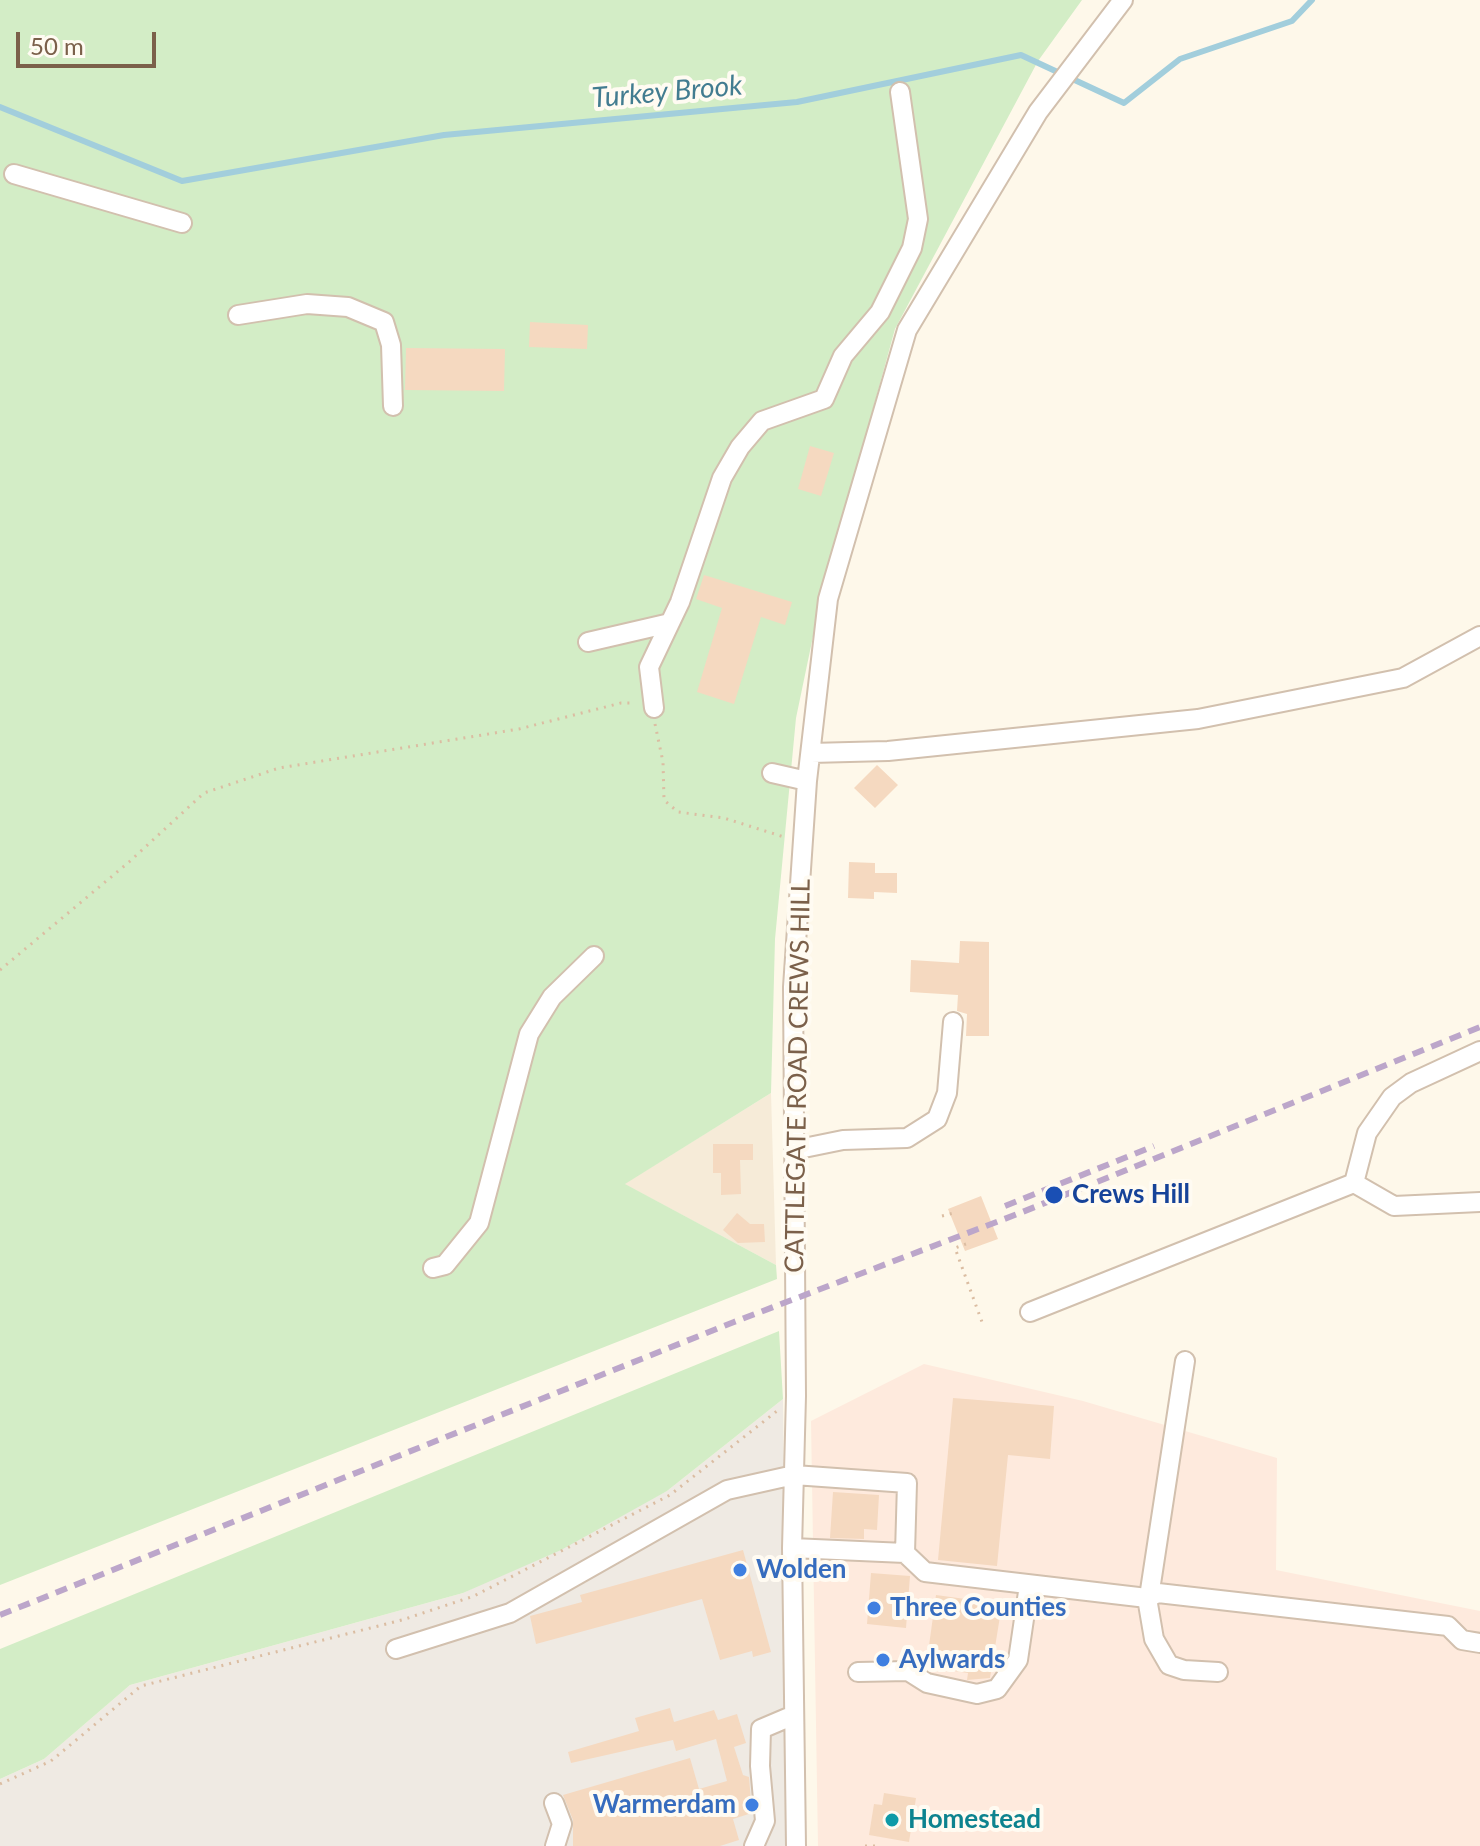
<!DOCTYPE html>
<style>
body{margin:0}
#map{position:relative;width:1480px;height:1846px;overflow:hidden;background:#fef8ea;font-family:Lato,sans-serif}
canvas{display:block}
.scale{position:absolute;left:16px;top:32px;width:140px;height:36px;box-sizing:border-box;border:4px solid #7b604a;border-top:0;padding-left:10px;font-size:24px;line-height:28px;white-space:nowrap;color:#7b604a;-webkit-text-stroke:6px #fffbf2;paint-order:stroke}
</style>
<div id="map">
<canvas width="1480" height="1846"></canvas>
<div class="scale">50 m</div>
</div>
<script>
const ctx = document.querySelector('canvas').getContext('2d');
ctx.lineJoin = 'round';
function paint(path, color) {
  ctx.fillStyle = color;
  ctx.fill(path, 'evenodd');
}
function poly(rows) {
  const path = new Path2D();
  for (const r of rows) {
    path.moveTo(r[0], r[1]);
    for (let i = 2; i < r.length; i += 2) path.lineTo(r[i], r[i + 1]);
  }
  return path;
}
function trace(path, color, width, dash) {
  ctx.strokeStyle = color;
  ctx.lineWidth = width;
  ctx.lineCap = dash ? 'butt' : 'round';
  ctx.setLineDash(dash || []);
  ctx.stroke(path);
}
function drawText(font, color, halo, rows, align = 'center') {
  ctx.font = font + ' Lato,sans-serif';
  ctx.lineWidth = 8;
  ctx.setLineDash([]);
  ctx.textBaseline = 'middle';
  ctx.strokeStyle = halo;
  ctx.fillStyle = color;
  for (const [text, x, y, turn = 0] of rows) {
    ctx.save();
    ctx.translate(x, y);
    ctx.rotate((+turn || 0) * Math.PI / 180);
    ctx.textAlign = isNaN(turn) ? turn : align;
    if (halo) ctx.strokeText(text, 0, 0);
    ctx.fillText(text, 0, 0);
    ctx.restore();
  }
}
const residential = poly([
 [771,1093,776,1265,624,1184]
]);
const commercial = poly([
 [924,1364,1083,1401,1277,1458,1276,1570,1480,1611,1480,1846,818,1846,811,1421]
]);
const industrial = poly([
 [783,1399,788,1846,0,1846,0,1779,44,1759,130,1685,463,1593,667,1491]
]);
const green = poly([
 [0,0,1082,0,1038,61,895,329,821,598,796,718,775,939,771,1093,625,1184,776,1265,777,1279,0,1585],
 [779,1331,783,1399,667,1491,561,1550,463,1593,130,1685,44,1759,0,1779,0,1649]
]);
const stream = poly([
 [0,107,182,181,444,135,797,102,1021,55,1124,103,1180,59,1292,21,1312,0]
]);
const building = poly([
 [530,322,588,325,587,349,529,347],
 [406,348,505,349,504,391,405,390],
 [810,446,834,453,821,496,798,489],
 [704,575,792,602,785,625,761,617,734,704,697,692,722,608,696,599],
 [877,765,898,785,875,808,854,788],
 [849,862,875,863,875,873,897,873,897,893,874,892,874,899,848,898],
 [960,941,989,942,989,1036,966,1036,967,1014,957,1011,958,995,910,992,911,960,959,963],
 [713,1144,753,1144,753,1160,740,1160,741,1194,721,1195,721,1173,713,1173],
 [981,1196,998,1239,965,1251,948,1209],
 [737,1213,750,1224,764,1224,765,1242,738,1243,723,1230],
 [953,1398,1054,1406,1050,1459,1008,1455,997,1566,938,1560],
 [833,1492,879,1495,877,1530,864,1529,864,1539,830,1538],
 [743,1550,771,1652,753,1657,752,1651,720,1660,702,1599,536,1644,530,1616,582,1602,580,1595],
 [871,1573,910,1576,906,1628,867,1624],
 [936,1595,1002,1604,990,1678,967,1680,968,1673,947,1670,948,1663,927,1660],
 [670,1708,674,1722,714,1710,718,1720,737,1714,746,1743,734,1747,743,1775,749,1777,752,1813,733,1819,739,1840,720,1846,573,1846,573,1820,563,1795,690,1758,699,1789,727,1781,716,1739,676,1751,673,1740,571,1763,568,1752,639,1731,635,1718],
 [884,1793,916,1798,909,1842,869,1835,874,1804,882,1805]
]);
const path = poly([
 [655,724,663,762,664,800,678,812,724,818,784,837],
 [0,970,129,862,204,793,279,768,519,729,621,703,635,703],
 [942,1216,954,1213],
 [966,1244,955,1248,982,1322],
 [0,1784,51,1761,141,1686,402,1620,474,1596,670,1495,777,1411],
 [865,1846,878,1846]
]);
const minor = poly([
 [14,174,182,223],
 [238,315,307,304,348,307,384,322,391,345,393,406],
 [588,642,670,623],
 [654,708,649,667,680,602,722,478,740,447,762,421,824,399,843,356,880,312,912,248,918,219,900,92],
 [811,753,888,751,1198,719,1403,678,1480,636],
 [772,773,807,781],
 [794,1150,843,1140,907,1138,937,1119,947,1093,953,1022],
 [1354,1183,1367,1133,1392,1097,1411,1083,1480,1051],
 [433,1268,445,1265,479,1223,529,1034,552,997,594,956],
 [1030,1312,1354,1183,1394,1206,1480,1202],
 [792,1548,905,1553,925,1572,1147,1598,1158,1593,1448,1626,1462,1640,1480,1643],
 [1149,1597,1185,1361],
 [1147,1598,1154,1639,1169,1665,1184,1670,1218,1672],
 [396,1649,510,1613,727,1490,794,1475,907,1483,905,1553],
 [858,1672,908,1671,927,1683,977,1694,997,1689,1018,1660,1029,1585],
 [554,1803,562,1824,555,1846],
 [754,1846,765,1821,760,1766,761,1729,794,1715],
 [796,1846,792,1548,796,1396,793,987,807,781,828,599,907,330,1038,112,1123,0]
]);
const rail = poly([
 [1005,1206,1154,1146],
 [0,1615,734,1322,1020,1213,1480,1027]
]);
const markers = [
 [1054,1195,10,"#1a4fb4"],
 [740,1570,8,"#3f7fe0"],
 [874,1608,8,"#3f7fe0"],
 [883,1660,8,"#3f7fe0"],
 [752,1805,8,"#3f7fe0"],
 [892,1820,8,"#0f9aa8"]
];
const streetNames = [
 ["CATTLEGATE ROAD CREWS HILL",798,1076,-89]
];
const transitNames = [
 ["Crews Hill",1072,1195]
];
const shopNames = [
 ["Wolden",756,1570],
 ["Three Counties",890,1608],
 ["Aylwards",899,1660],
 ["Warmerdam",736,1805,"right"]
];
const cultureNames = [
 ["Homestead",908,1820]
];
const waterNames = [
 ["Turkey Brook",667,92,-5]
];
paint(residential, '#f6ebd8');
paint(commercial, '#feeadd');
paint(industrial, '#efeae3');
paint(green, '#d3edc6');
trace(stream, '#a2cedc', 6);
paint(building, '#f5d9c0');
trace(minor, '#d2c0ae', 22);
trace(path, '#dbbda2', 3, [2, 6]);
trace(minor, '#fff', 18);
trace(rail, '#bca6ca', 6, [12, 8]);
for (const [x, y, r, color] of markers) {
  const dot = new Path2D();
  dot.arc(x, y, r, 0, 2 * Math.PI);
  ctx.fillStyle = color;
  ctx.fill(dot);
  trace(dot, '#fffbf2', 3);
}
drawText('26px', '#7b604a', '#fffbf2', streetNames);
drawText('bold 26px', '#164399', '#fffbf2', transitNames, 'left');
drawText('bold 26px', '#366cbe', '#fffbf2', shopNames, 'left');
drawText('bold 26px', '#0d838f', '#fffbf2', cultureNames, 'left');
drawText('italic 28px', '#427c90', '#fffbf2', waterNames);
</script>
